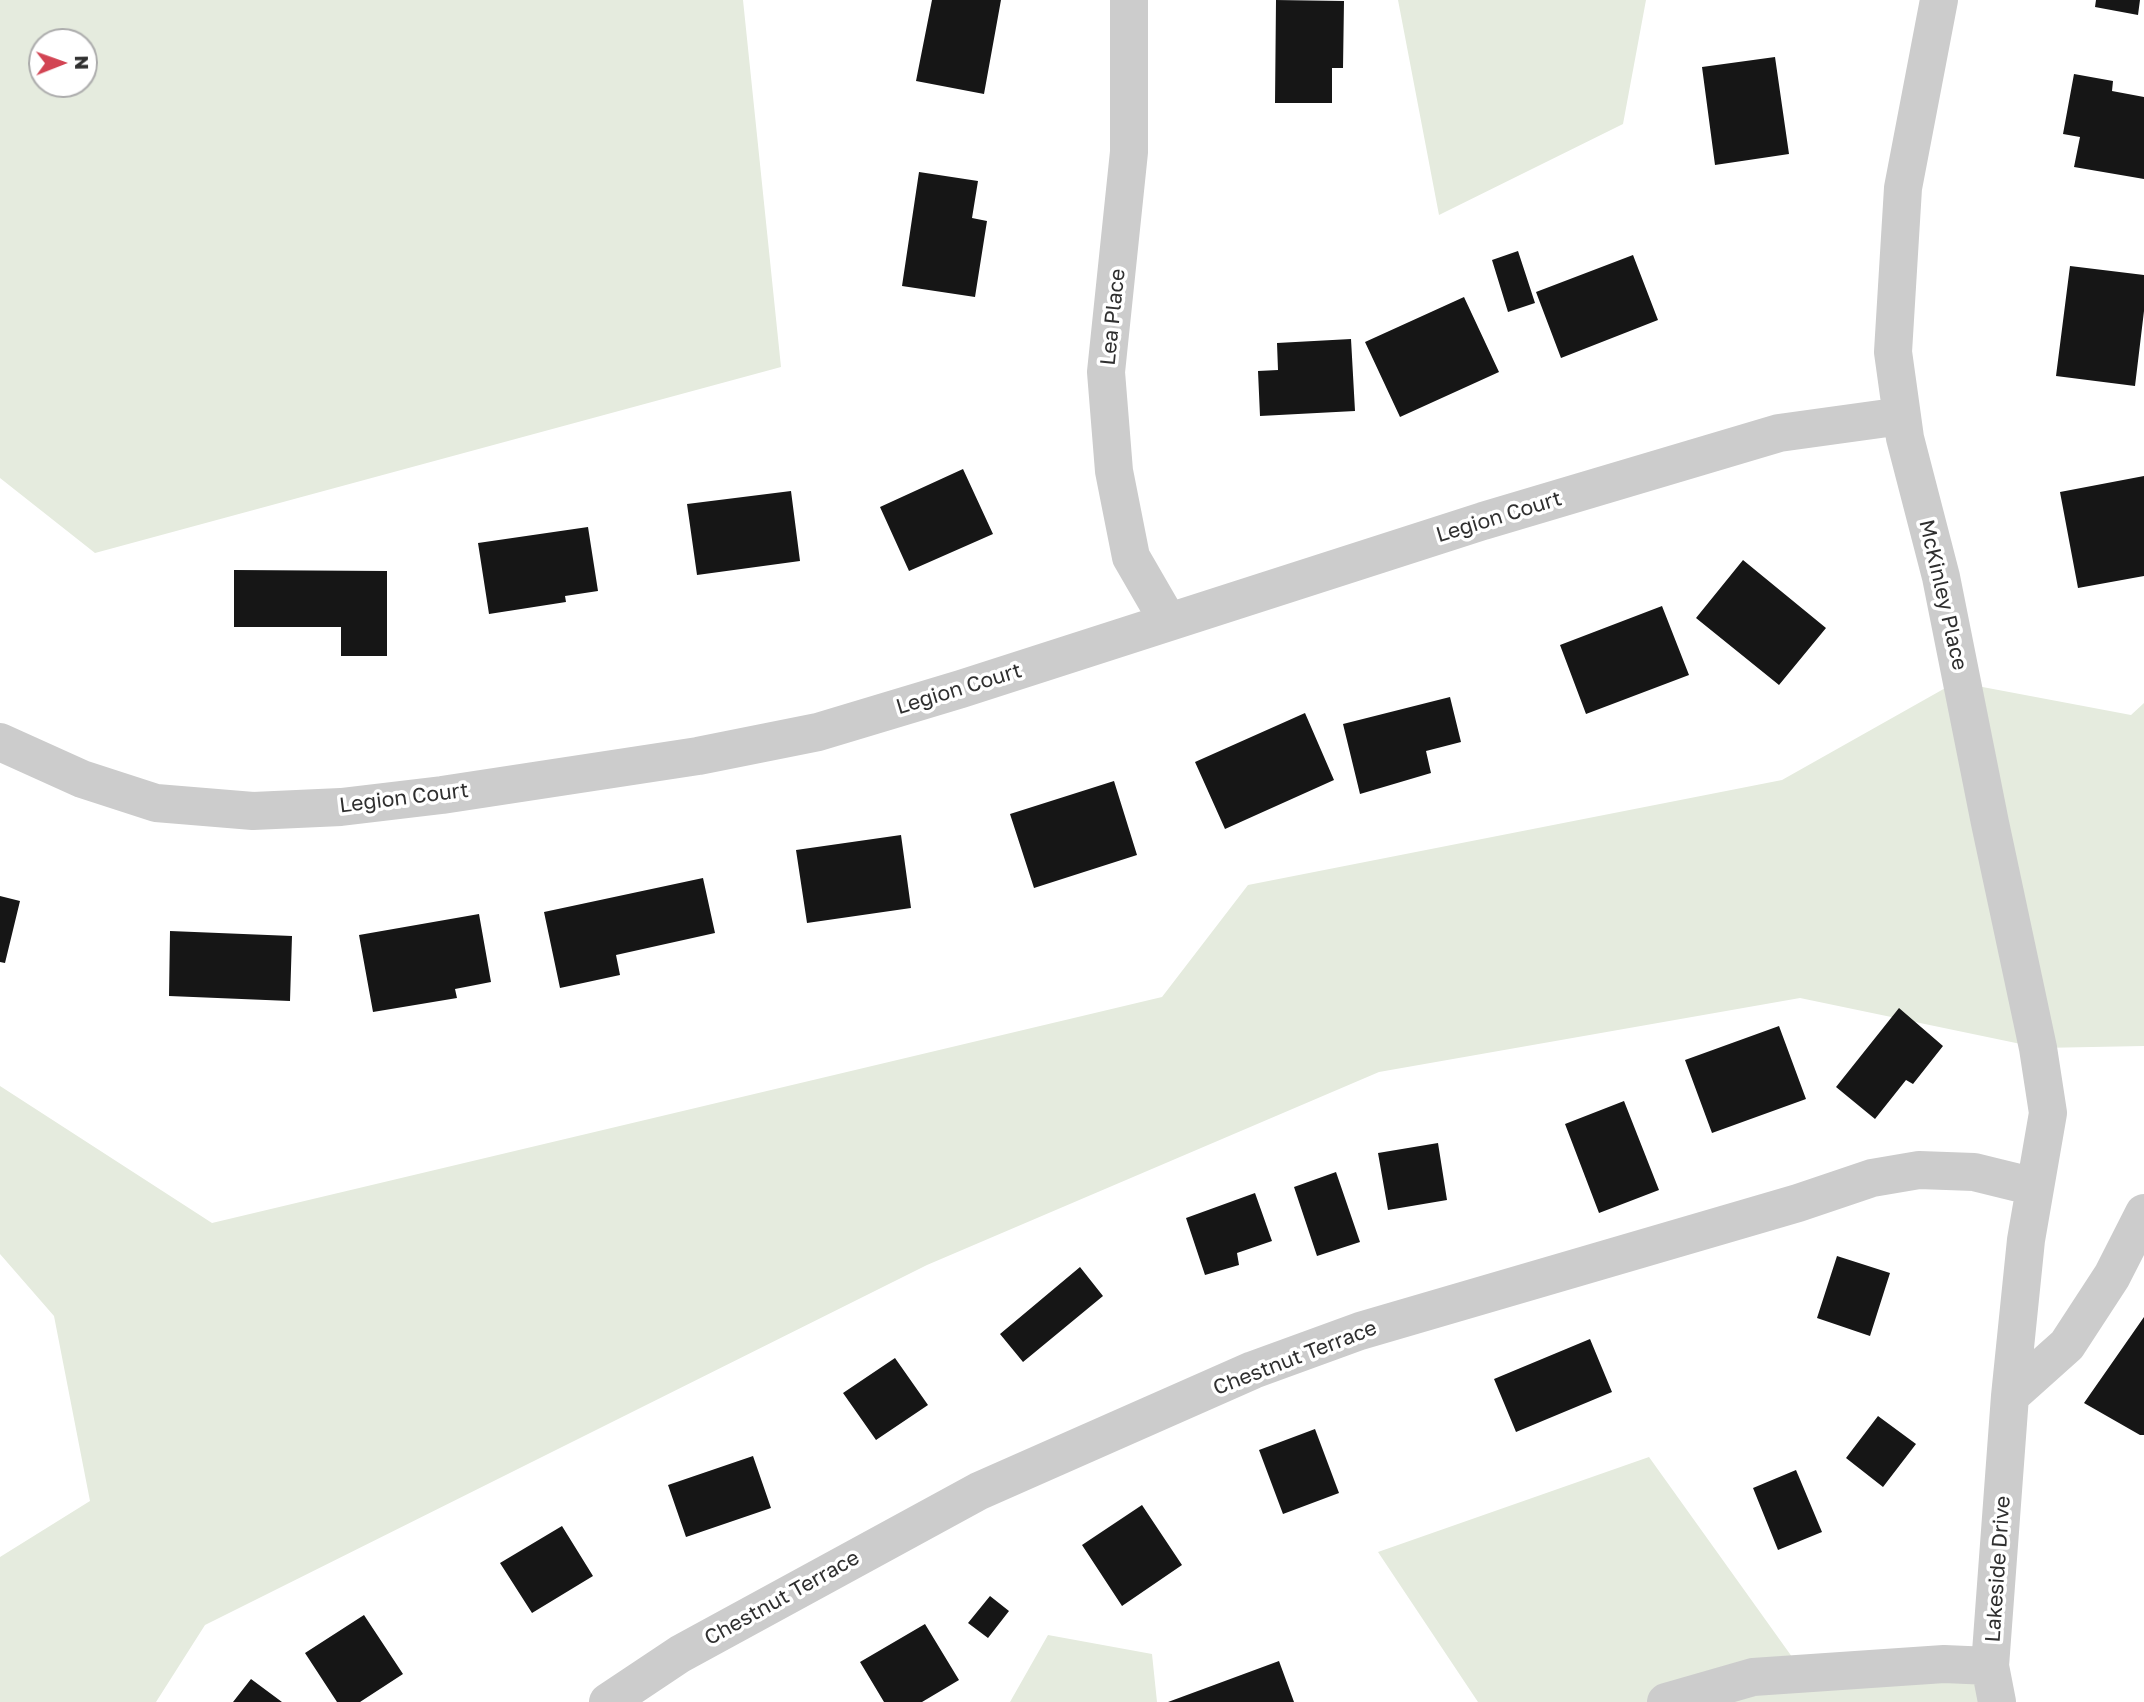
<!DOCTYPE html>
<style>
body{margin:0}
#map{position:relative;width:2144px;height:1702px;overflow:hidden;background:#fff;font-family:"Golos Text",sans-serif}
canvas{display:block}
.north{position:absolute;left:28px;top:28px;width:70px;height:70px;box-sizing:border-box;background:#fff;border:2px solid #acacac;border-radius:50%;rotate:89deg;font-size:19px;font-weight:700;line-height:28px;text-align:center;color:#2f2f2f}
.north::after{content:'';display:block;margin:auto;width:24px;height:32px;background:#d24453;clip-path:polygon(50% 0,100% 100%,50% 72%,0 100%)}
</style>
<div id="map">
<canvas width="2144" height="1702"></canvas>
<div class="north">N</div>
</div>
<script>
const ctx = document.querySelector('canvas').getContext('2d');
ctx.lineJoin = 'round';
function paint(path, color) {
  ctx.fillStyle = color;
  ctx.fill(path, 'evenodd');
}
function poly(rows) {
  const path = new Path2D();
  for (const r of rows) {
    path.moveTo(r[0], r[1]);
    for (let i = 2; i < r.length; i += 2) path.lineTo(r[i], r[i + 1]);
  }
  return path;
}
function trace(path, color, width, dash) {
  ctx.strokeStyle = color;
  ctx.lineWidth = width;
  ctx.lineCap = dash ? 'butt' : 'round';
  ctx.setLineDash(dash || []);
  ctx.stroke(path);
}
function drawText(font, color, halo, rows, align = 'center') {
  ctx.font = font + ' "Golos Text",sans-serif';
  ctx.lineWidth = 7;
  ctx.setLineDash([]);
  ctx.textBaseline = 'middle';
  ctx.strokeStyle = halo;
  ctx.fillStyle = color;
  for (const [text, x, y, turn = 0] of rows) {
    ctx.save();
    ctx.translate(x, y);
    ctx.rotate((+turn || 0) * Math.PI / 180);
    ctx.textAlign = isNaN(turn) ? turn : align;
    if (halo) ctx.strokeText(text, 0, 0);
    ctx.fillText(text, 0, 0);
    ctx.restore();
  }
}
const green = poly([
 [0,0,743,0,781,367,95,553,0,478],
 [42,42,84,42,84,84,42,84],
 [1398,0,1646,0,1623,124,1439,215],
 [1956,682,2131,715,2144,703,2144,1046,2040,1048,1800,998,1379,1072,927,1265,205,1625,156,1702,0,1702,0,1557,90,1501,54,1316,0,1254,0,1086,212,1223,1162,997,1248,885,1782,780],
 [1649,1457,1805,1675,1990,1666,2002,1702,1478,1702,1378,1552],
 [1048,1635,1152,1654,1157,1702,1010,1702]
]);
const building = poly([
 [932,0,1001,0,984,94,916,81],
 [1276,0,1344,1,1343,68,1332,68,1332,103,1275,103],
 [2096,0,2140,0,2138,15,2095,7],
 [1775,57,1789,154,1715,165,1702,67],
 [2074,74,2113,81,2112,91,2144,97,2144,179,2074,167,2080,137,2063,134],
 [919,172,978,181,972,218,987,221,975,297,902,286],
 [1518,251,1535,303,1508,312,1492,260],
 [1633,255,1658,320,1561,358,1536,292],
 [2070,266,2144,275,2144,311,2135,386,2056,376],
 [1464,297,1499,372,1400,417,1365,342],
 [1351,339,1355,411,1260,416,1258,371,1278,370,1277,343],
 [963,469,993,534,909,571,880,507],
 [2144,476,2144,576,2078,588,2060,492],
 [791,491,800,561,697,575,687,504],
 [588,527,598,591,565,596,566,602,489,614,478,543],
 [1743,560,1826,628,1779,685,1696,618],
 [234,570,387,571,387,656,341,656,341,627,234,627],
 [1662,606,1689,675,1586,714,1560,645],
 [1450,697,1461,742,1426,751,1431,773,1360,794,1343,724],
 [1305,713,1334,780,1225,829,1195,762],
 [1114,781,1137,855,1034,888,1010,814],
 [901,835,911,908,807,923,796,850],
 [703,878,715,933,616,955,620,975,560,988,544,912],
 [0,896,20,901,5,963,0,962],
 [479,914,491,982,455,989,457,998,373,1012,359,935],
 [170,931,292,936,290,1001,169,996],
 [1899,1008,1943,1046,1913,1084,1906,1080,1875,1119,1836,1087],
 [1779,1026,1806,1099,1712,1133,1685,1060],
 [1624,1101,1659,1190,1599,1213,1565,1124],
 [1438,1143,1447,1200,1388,1210,1378,1153],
 [1336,1172,1360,1242,1317,1256,1294,1187],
 [1255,1193,1272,1241,1237,1253,1239,1265,1205,1275,1186,1218],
 [1837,1256,1890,1273,1870,1336,1817,1318],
 [1080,1267,1103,1296,1023,1362,1000,1334],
 [2144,1317,2144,1435,2140,1435,2084,1403],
 [1590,1339,1612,1392,1516,1432,1494,1379],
 [895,1358,928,1405,876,1440,843,1393],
 [1878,1416,1916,1444,1883,1487,1846,1458],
 [1315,1429,1339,1493,1283,1514,1259,1450],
 [753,1456,771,1508,686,1537,668,1485],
 [1796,1470,1822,1532,1778,1550,1753,1488],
 [1142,1505,1182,1565,1122,1606,1082,1545],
 [562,1526,593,1576,532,1613,500,1563],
 [990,1596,1009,1611,988,1638,968,1623],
 [364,1615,403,1674,360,1702,337,1702,305,1653],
 [925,1624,959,1680,922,1702,884,1702,860,1662],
 [1279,1661,1294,1702,1168,1702],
 [251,1679,282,1702,233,1702]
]);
const minor = poly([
 [1129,0,1129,152,1106,372,1114,471,1131,557,1168,621],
 [1939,0,1903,188,1893,352,1905,438,1941,577,1990,823,2038,1048,2048,1113,2026,1240,2010,1396,1990,1666,1997,1702],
 [0,742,82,779,156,803,253,811,341,807,442,795,698,756,818,732,961,689,1483,521,1779,433,1902,416],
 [2010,1396,2067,1345,2112,1276,2144,1213],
 [608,1702,680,1654,979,1491,1253,1370,1360,1331,1798,1203,1872,1178,1919,1170,1974,1172,2035,1187],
 [1666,1702,1753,1677,1944,1664,1990,1666]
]);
const streetNames = [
 ["Lea Place",1113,317,-84],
 ["Legion Court",1499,517,-17],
 ["McKinley Place",1943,595,77],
 ["Legion Court",959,689,-17],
 ["Legion Court",404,798,-7],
 ["Chestnut Terrace",1295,1358,-21],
 ["Lakeside Drive",1998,1569,-86],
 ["Chestnut Terrace",782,1598,-29]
];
paint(green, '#e5ebde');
paint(building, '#161616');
trace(minor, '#ccc', 38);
drawText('21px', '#2f2f2f', '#fff', streetNames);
</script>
